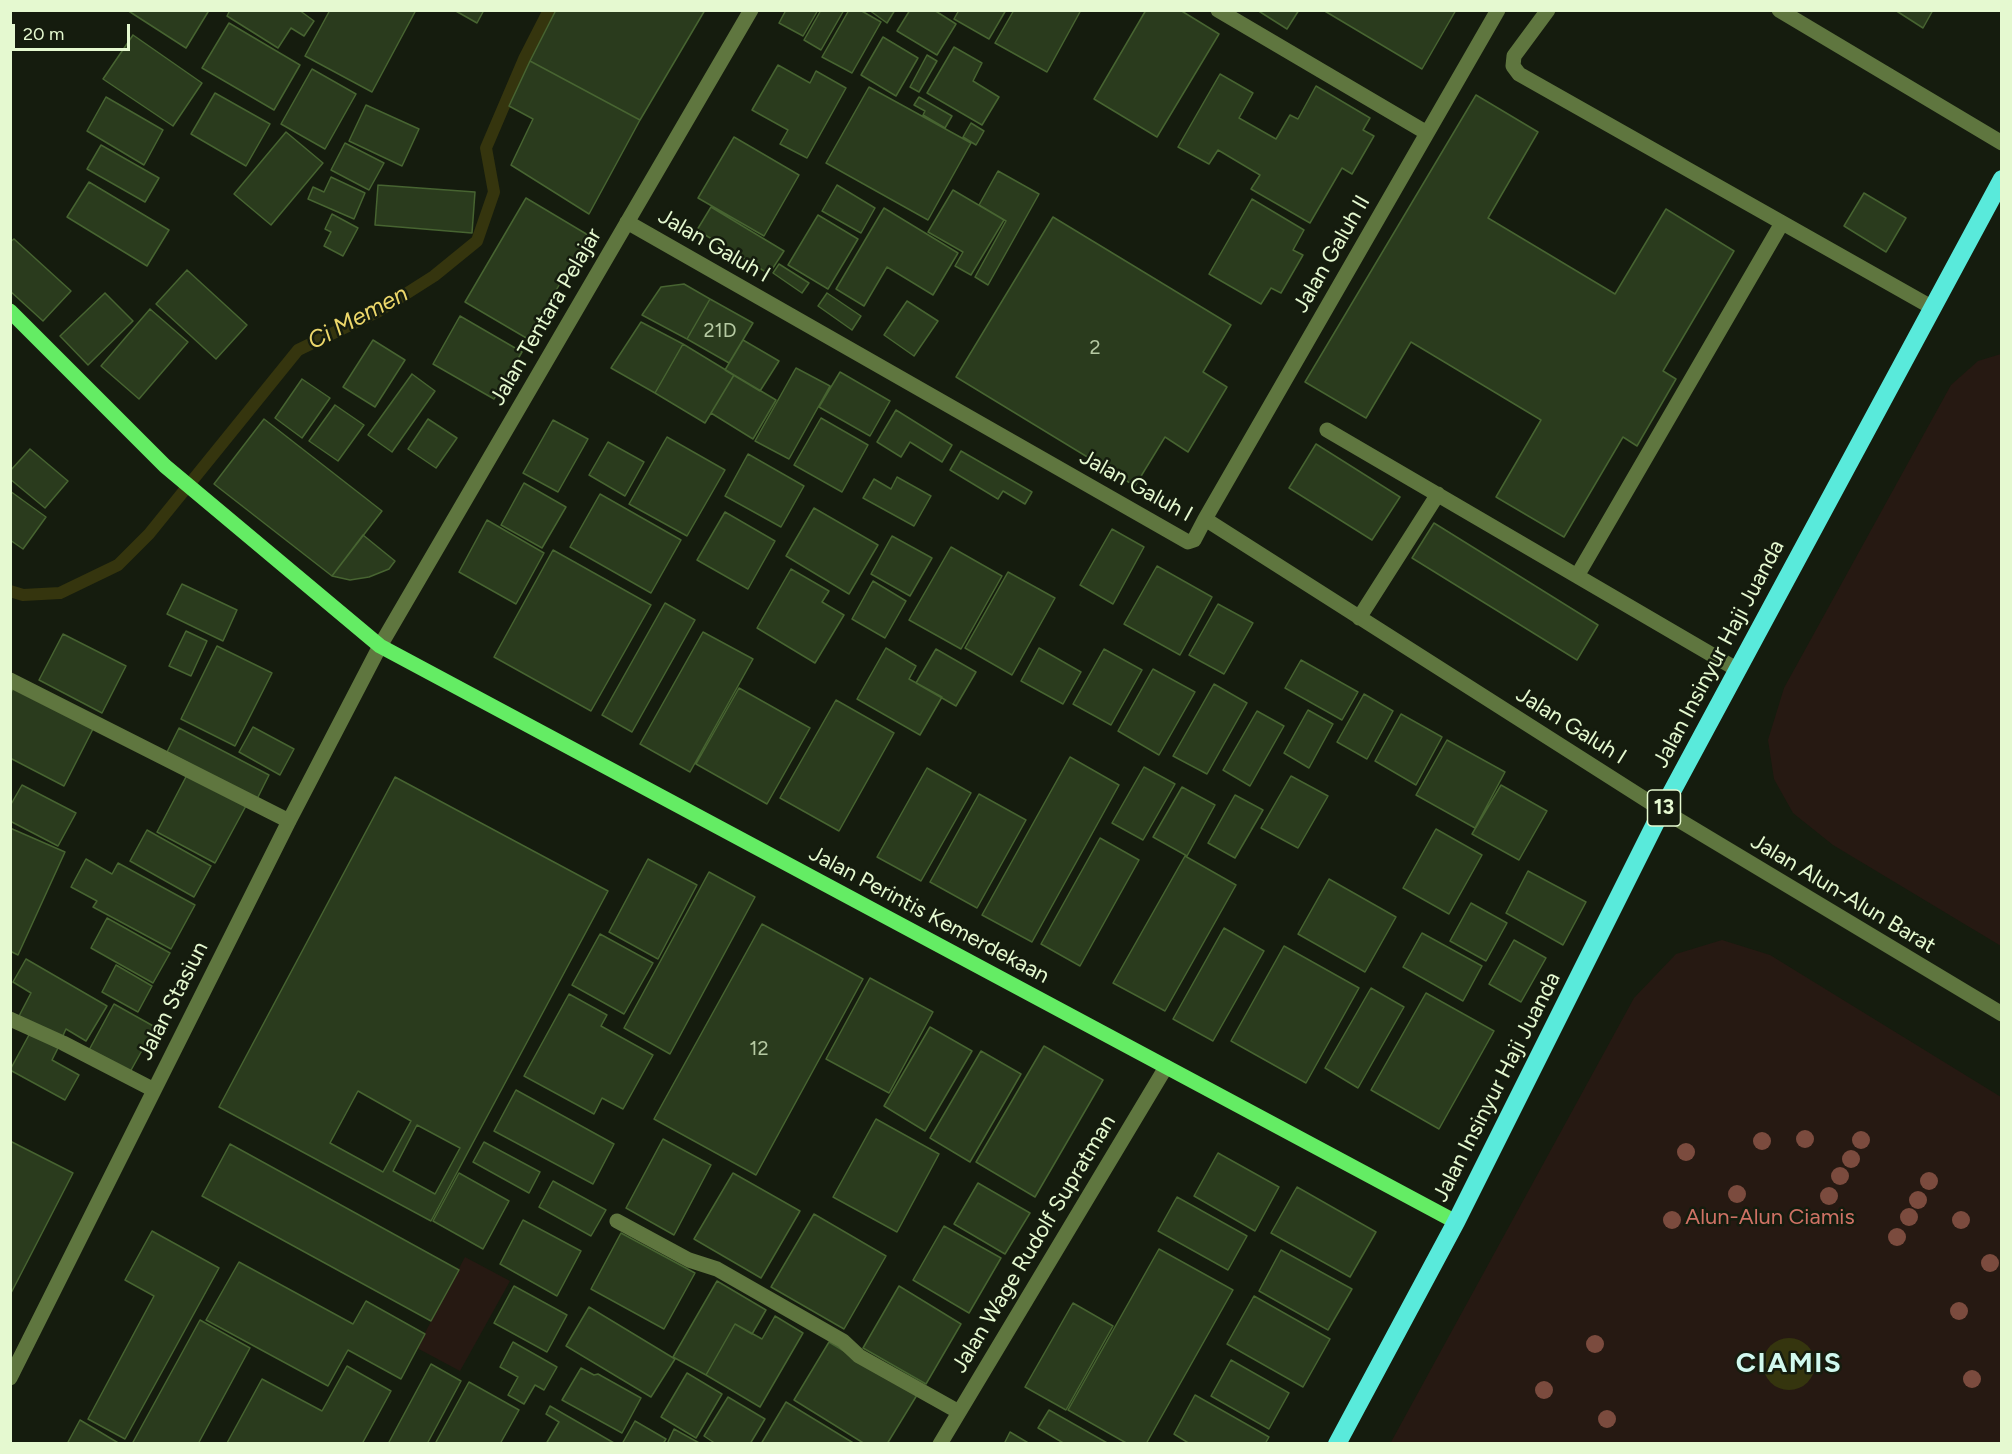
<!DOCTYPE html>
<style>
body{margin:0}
#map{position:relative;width:2012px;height:1454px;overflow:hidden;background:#151c0e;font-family:Figtree,sans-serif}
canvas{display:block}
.frame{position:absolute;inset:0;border:12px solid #e5f9d0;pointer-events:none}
.scale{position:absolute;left:12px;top:24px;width:118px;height:27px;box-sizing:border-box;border:3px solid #e5f9d0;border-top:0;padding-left:8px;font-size:18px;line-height:21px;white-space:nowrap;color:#e5f9d0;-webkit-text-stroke:4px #151c0e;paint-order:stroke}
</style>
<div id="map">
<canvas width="2012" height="1454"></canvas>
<div class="frame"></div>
<div class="scale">20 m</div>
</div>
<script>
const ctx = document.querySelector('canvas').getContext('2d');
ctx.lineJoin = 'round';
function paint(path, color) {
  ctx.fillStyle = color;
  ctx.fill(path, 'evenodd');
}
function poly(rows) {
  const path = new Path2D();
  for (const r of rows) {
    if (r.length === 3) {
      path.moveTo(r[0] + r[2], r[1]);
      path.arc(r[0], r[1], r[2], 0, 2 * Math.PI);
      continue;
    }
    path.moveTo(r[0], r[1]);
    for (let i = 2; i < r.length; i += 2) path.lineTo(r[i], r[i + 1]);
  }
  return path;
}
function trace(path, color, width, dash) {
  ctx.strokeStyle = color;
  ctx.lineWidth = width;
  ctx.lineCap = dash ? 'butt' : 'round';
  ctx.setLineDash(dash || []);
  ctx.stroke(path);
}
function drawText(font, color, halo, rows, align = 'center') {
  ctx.font = font + ' Figtree,sans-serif';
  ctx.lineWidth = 5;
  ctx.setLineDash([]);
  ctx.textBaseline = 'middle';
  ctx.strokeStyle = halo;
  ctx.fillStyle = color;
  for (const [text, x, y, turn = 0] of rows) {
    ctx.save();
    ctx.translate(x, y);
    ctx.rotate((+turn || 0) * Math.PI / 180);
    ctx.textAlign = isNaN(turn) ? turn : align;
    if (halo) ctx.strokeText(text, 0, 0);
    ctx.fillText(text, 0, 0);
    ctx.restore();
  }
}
const green = poly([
 [2001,354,2002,354,2001,946,1833,845,1793,813,1774,779,1768,740,1784,688,1951,385,1978,361],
 [1722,940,1770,955,2001,1097,2001,1443,1390,1444,1634,998,1676,954],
 [465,1257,510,1281,460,1371,417,1348]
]);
const water = poly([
 [1789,1364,26]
]);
const stream = poly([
 [10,591,23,595,60,593,118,565,149,534,298,350,379,311,434,276,477,241,494,192,486,148,524,59,549,10]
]);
const building = poly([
 [127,10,205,10,208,12,186,48,127,10],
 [230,10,299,10,314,21,304,36,291,28,278,48,227,16,230,10],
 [330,10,416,10,372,92,305,56,330,10],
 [454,10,484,10,477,23,454,10],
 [556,10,705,10,640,120,530,61,556,10],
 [786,10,818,10,803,36,779,23,786,10],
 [821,10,844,10,821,50,804,40,821,10],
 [849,10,860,10,881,22,852,73,822,57,849,10],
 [869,10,895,10,887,23,869,10],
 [910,10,934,10,956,24,937,55,897,31,910,10],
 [959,10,1006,10,989,39,954,19,959,10],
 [1014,10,1081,10,1047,72,995,43,1014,10],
 [1146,10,1180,10,1219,34,1157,137,1094,99,1146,10],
 [1257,10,1299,10,1287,29,1257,10],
 [1323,10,1456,10,1422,69,1323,10],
 [1895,10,1933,10,1923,28,1895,10],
 [229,23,300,65,274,110,202,68,229,23],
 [133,35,202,83,173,126,103,79,133,35],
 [883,37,918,58,896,96,861,75,883,37],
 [954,47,982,63,973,81,999,97,982,125,927,93,954,47],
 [927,55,937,61,919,92,910,87,927,55],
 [530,61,640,120,589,214,511,165,533,119,509,106,530,61],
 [778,65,810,83,816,71,846,88,807,158,780,144,788,130,752,110,778,65],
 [312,69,356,94,325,149,281,124,312,69],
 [1220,74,1253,93,1239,118,1276,139,1290,115,1298,119,1316,86,1370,118,1363,130,1374,136,1352,174,1342,168,1310,223,1251,189,1260,175,1218,150,1209,164,1178,147,1220,74],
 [869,87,971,143,928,220,826,163,869,87],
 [215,93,270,124,246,166,191,134,215,93],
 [1476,95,1538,132,1488,218,1615,294,1666,209,1734,251,1663,371,1676,379,1637,446,1623,437,1564,537,1496,497,1541,420,1411,342,1366,418,1305,382,1476,95],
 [106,97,163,130,144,165,87,131,106,97],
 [919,97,952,116,945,128,923,115,925,111,914,105,919,97],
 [366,105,419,129,402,166,349,141,366,105],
 [971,123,984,131,976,145,963,137,971,123],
 [286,132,323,163,271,225,234,194,286,132],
 [734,137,799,175,764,236,698,198,734,137],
 [345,143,384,163,369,190,331,170,345,143],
 [101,145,159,178,145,202,87,169,101,145],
 [998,171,1039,194,988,285,975,277,1006,221,979,205,998,171],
 [331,177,365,193,354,219,308,199,313,187,324,192,331,177],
 [89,182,169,230,147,266,67,217,89,182],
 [378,185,475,192,472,233,375,225,378,185],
 [837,185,875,208,861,233,822,211,837,185],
 [953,190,1004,220,971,275,955,266,963,252,928,232,953,190],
 [1864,193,1906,218,1886,252,1844,226,1864,193],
 [526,198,588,235,528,339,465,302,526,198],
 [1252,199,1304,230,1293,250,1303,255,1281,293,1271,288,1261,304,1209,274,1252,199],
 [711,207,784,251,769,274,697,230,711,207],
 [884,208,958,253,933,295,887,267,864,306,836,289,884,208],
 [332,214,358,228,343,256,324,246,331,232,325,229,332,214],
 [818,215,858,239,828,289,788,265,818,215],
 [1053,217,1231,325,1203,372,1227,387,1188,452,1165,437,1135,486,956,377,1053,217],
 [14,239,71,291,43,321,10,291,10,242,14,239],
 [779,264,809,283,802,293,773,273,779,264],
 [187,270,247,325,216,359,156,304,187,270],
 [684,284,710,299,687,339,642,315,661,287,684,284],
 [105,293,133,321,88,365,60,336,105,293],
 [827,293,861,316,852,330,818,306,827,293],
 [710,299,753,323,729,363,687,339,710,299],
 [907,301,938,321,914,356,884,335,907,301],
 [150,309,188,342,139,399,101,366,150,309],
 [460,316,522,352,494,399,433,364,460,316],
 [641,322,683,344,655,393,611,368,641,322],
 [373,340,405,360,375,407,343,387,373,340],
 [743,340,779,361,760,391,725,370,743,340],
 [683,344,734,375,705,423,655,393,683,344],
 [796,368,830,386,789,459,755,441,796,368],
 [840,372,890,401,870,436,819,407,840,372],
 [412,374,435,391,392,452,368,435,412,374],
 [734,375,776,400,753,439,711,413,734,375],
 [302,379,330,398,302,438,275,418,302,379],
 [335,405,364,425,338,461,309,441,335,405],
 [896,410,952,445,942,462,910,442,901,457,877,442,896,410],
 [821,418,868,445,842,492,794,465,821,418],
 [264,419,382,511,332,576,214,484,264,419],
 [428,419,457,438,436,468,408,449,428,419],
 [553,420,588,439,558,492,523,473,553,420],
 [667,437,725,470,687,536,629,504,667,437],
 [608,442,644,462,625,496,589,475,608,442],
 [1316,444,1400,497,1372,540,1289,488,1316,444],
 [30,449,68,481,45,508,10,479,10,471,30,449],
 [961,451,1032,492,1025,504,1003,491,998,499,950,470,961,451],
 [748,454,804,486,781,527,725,496,748,454],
 [897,477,931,496,914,526,863,498,874,479,891,489,897,477],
 [524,483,566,507,542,548,501,525,524,483],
 [10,491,46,517,23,549,10,540,10,491],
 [600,494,681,540,651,593,570,547,600,494],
 [814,508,878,545,849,594,786,556,814,508],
 [725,512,775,541,748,589,697,560,725,512],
 [487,520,544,553,516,604,459,572,487,520],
 [1434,523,1598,625,1577,660,1412,558,1434,523],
 [1112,529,1144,547,1113,604,1080,585,1112,529],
 [363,535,395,561,389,569,369,577,350,580,332,576,363,535],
 [892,536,932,558,910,596,871,574,892,536],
 [951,547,1002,576,961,649,909,620,951,547],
 [553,550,651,605,591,711,494,657,553,550],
 [1157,566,1212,597,1180,655,1124,624,1157,566],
 [791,569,829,591,822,602,844,615,815,663,757,628,791,569],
 [1008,572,1055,598,1012,675,965,648,1008,572],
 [873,581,906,601,885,638,852,619,873,581],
 [182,584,237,610,223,641,167,614,182,584],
 [665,603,695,620,632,732,602,715,665,603],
 [1218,604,1253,623,1224,674,1189,655,1218,604],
 [186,631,207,641,191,676,169,666,186,631],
 [703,632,753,659,690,772,640,744,703,632],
 [63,634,126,666,102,713,39,680,63,634],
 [217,646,272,673,235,746,181,719,217,646],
 [886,648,916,666,909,679,942,697,920,735,857,699,886,648],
 [1039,648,1081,672,1063,704,1021,681,1039,648],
 [936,649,976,672,956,706,916,683,936,649],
 [1104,649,1142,670,1111,725,1073,704,1104,649],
 [1301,660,1358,692,1342,720,1285,688,1301,660],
 [1153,669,1195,692,1159,755,1118,731,1153,669],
 [1214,684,1247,703,1207,774,1173,756,1214,684],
 [14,687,94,727,64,786,10,758,10,694,14,687],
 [739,688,810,728,767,804,696,764,739,688],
 [1364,694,1393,711,1367,759,1337,742,1364,694],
 [836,700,894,733,839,831,780,798,836,700],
 [1308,710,1333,724,1309,768,1284,753,1308,710],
 [1257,711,1284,726,1250,786,1223,770,1257,711],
 [1401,714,1442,737,1416,785,1375,761,1401,714],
 [253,727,294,749,280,775,239,752,253,727],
 [179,728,269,775,257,799,167,752,179,728],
 [1447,740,1505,772,1475,828,1416,795,1447,740],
 [1070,757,1119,785,1032,942,982,915,1070,757],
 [1144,767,1175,784,1143,840,1112,823,1144,767],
 [927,768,971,793,921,881,877,857,927,768],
 [188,773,247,804,215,863,157,832,188,773],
 [1291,776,1328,796,1298,848,1261,828,1291,776],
 [395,777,608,891,431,1221,219,1107,395,777],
 [22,785,76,813,58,846,10,821,10,806,22,785],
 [1501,785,1547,811,1519,860,1472,834,1501,785],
 [1182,787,1215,805,1187,856,1153,837,1182,787],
 [979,794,1026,820,977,908,930,882,979,794],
 [1235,795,1263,810,1235,858,1208,843,1235,795],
 [10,828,65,852,18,955,10,951,10,828],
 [1436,829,1482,855,1449,914,1403,888,1436,829],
 [147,830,211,866,194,897,130,861,147,830],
 [1100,838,1139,860,1080,966,1041,944,1100,838],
 [1185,856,1236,885,1165,1011,1113,983,1185,856],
 [86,859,112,874,118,863,195,905,171,949,93,907,97,901,71,887,86,859],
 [648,859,697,885,658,959,609,932,648,859],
 [1528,871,1586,902,1563,945,1506,913,1528,871],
 [709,872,755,897,670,1054,624,1028,709,872],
 [1329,879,1396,917,1365,972,1298,934,1329,879],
 [1471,903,1507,923,1486,961,1450,941,1471,903],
 [107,918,170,953,153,983,91,948,107,918],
 [762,924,863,979,756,1175,654,1119,762,924],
 [1224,928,1264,951,1213,1041,1173,1019,1224,928],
 [1422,933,1482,966,1463,1001,1403,967,1422,933],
 [600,934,653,963,624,1014,572,985,600,934],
 [1514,940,1546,958,1521,1002,1489,984,1514,940],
 [1284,946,1359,988,1306,1083,1231,1041,1284,946],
 [26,959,107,1006,86,1041,66,1029,61,1040,19,1016,31,993,13,982,26,959],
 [116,965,152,986,138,1012,102,992,116,965],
 [870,978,933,1012,889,1093,826,1059,870,978],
 [1371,988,1404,1007,1358,1088,1325,1068,1371,988],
 [1426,993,1494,1031,1439,1129,1371,1090,1426,993],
 [569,994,607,1015,601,1026,653,1055,623,1109,602,1098,594,1114,524,1076,569,994],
 [114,1004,155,1027,130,1072,89,1050,114,1004],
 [930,1027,972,1051,925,1131,884,1106,930,1027],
 [30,1033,58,1048,52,1060,79,1075,65,1100,10,1070,30,1033],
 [1044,1046,1103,1080,1035,1197,976,1162,1044,1046],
 [981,1051,1021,1074,970,1162,930,1138,981,1051],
 [516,1090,614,1144,593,1184,494,1131,516,1090],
 [358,1091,411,1121,383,1172,330,1143,358,1091],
 [876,1119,939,1154,897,1232,833,1197,876,1119],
 [417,1125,460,1148,435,1194,393,1171,417,1125],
 [663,1139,711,1165,674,1235,626,1208,663,1139],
 [10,1141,73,1173,10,1295,10,1141],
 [484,1142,540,1172,529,1193,473,1162,484,1142],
 [230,1144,459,1270,431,1321,202,1196,230,1144],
 [1218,1153,1279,1187,1255,1231,1194,1196,1218,1153],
 [459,1173,509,1201,483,1249,433,1221,459,1173],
 [733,1173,800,1211,761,1278,694,1239,733,1173],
 [553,1181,606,1210,591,1236,539,1207,553,1181],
 [978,1183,1030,1213,1005,1254,954,1224,978,1183],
 [1297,1187,1376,1232,1350,1277,1271,1233,1297,1187],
 [1177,1197,1247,1236,1228,1270,1158,1231,1177,1197],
 [814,1214,886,1256,844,1329,771,1287,814,1214],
 [523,1220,581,1251,557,1296,500,1264,523,1220],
 [944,1226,1001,1258,969,1313,913,1280,944,1226],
 [152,1231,219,1268,125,1439,88,1419,154,1296,125,1280,152,1231],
 [621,1233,695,1273,664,1329,591,1289,621,1233],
 [1159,1249,1233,1290,1146,1444,1128,1444,1068,1410,1159,1249],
 [1281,1250,1352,1289,1328,1330,1259,1291,1281,1250],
 [239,1262,353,1324,366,1301,425,1334,401,1379,348,1350,328,1386,206,1320,239,1262],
 [717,1281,766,1310,752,1334,735,1324,706,1375,673,1357,717,1281],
 [514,1286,567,1315,547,1352,494,1323,514,1286],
 [899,1286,961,1324,926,1384,863,1348,899,1286],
 [1254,1296,1330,1339,1303,1387,1227,1344,1254,1296],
 [1073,1303,1113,1326,1066,1410,1025,1387,1073,1303],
 [589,1307,675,1359,651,1397,566,1346,589,1307],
 [775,1316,803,1333,760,1407,706,1375,735,1324,762,1339,775,1316],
 [200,1320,250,1348,198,1444,132,1444,200,1320],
 [513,1342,557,1367,544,1390,535,1385,524,1404,508,1395,518,1377,500,1367,513,1342],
 [829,1342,917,1395,887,1444,865,1444,794,1400,829,1342],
 [1231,1360,1289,1393,1269,1429,1211,1396,1231,1360],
 [431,1364,461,1381,427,1444,388,1444,431,1364],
 [347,1366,391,1391,362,1444,227,1443,262,1379,322,1411,347,1366],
 [581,1368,594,1375,598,1374,641,1398,622,1433,562,1400,581,1368],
 [687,1373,722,1394,696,1438,661,1417,687,1373],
 [469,1382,519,1410,500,1444,440,1444,436,1442,469,1382],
 [1195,1395,1269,1437,1265,1444,1190,1444,1174,1434,1195,1395],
 [728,1397,765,1419,750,1444,716,1444,704,1436,728,1397],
 [786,1402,855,1444,761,1444,786,1402],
 [550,1406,614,1443,614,1444,546,1444,559,1422,546,1414,550,1406],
 [1049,1410,1109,1444,1065,1444,1038,1428,1049,1410],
 [80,1420,120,1444,67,1444,80,1420],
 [635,1421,666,1439,663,1444,622,1444,635,1421],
 [674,1429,701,1444,667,1444,674,1429],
 [1010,1432,1030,1444,1004,1444,1010,1432]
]);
const minor = poly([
 [1218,10,1427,133],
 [1548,10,1514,56,1513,66,1519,74,1933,308],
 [1779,10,2002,143],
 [627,222,1188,542,1194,540,1205,519,1662,810,2002,1014],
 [1327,430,1738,670],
 [1205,519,1498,10],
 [1577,576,1782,223],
 [1359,618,1438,494],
 [10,680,289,821],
 [10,1019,63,1043,154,1090],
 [617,1221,689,1260,717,1269,843,1341,859,1356,959,1412],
 [10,1378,289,821,380,646,751,10],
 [940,1444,1166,1067]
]);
const major = poly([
 [10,311,165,466,380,646,1456,1222]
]);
const highway = poly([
 [1337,1444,1456,1222,1662,810,2002,179]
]);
const trees = [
 [1805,1139],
 [1861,1140],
 [1762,1141],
 [1686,1152],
 [1851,1159],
 [1840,1176],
 [1929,1181],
 [1737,1194],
 [1829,1196],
 [1918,1200],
 [1909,1217],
 [1672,1220],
 [1961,1220],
 [1897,1237],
 [1990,1263],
 [1959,1311],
 [1595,1344],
 [1972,1379],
 [1544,1390],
 [1607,1419]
];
const numberNames = [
 ["21D",720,331],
 ["2",1095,348],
 ["12",759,1049]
];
const shields = [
 [1664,808,33]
];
const shieldNames = [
 ["13",1664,808]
];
const streetNames = [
 ["Jalan Galuh I",714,246,30],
 ["Jalan Galuh II",1332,254,-60],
 ["Jalan Tentara Pelajar",546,317,-60],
 ["Jalan Galuh I",1136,486,29],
 ["Jalan Insinyur Haji Juanda",1719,654,-62],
 ["Jalan Galuh I",1571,726,32],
 ["Jalan Alun-Alun Barat",1843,894,31],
 ["Jalan Perintis Kemerdekaan",929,915,28],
 ["Jalan Stasiun",173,1001,-63],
 ["Jalan Insinyur Haji Juanda",1497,1087,-63],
 ["Jalan Wage Rudolf Supratman",1034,1244,-59]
];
const parkNames = [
 ["Alun-Alun Ciamis",1770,1218]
];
const waterNames = [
 ["Ci Memen",358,318,-28]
];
const districtNames = [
 ["CIAMIS",1789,1364]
];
paint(green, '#261912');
paint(water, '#35350e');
trace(stream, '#35350e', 12);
paint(building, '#2a3b1d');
trace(building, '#476431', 1.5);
trace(minor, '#5f763f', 15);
trace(major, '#64ec64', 15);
trace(highway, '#59eadb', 18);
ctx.fillStyle = '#7b4b3e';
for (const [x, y] of trees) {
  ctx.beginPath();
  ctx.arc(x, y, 9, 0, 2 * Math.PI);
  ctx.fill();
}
drawText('20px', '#b6caa3', null, numberNames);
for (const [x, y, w] of shields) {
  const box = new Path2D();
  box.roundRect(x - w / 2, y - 18, w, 36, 4.5);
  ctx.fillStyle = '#151c0e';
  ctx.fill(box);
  trace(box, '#e5f9d0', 1.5);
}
drawText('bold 21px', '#e5f9d0', null, shieldNames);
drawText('22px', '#e5f9d0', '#151c0e', streetNames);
drawText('22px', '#cf7265', '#151c0e', parkNames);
drawText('italic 24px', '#ecd76a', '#151c0e', waterNames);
ctx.letterSpacing = '1.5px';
drawText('bold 28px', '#d1f9ef', '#151c0e', districtNames);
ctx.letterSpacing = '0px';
</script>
